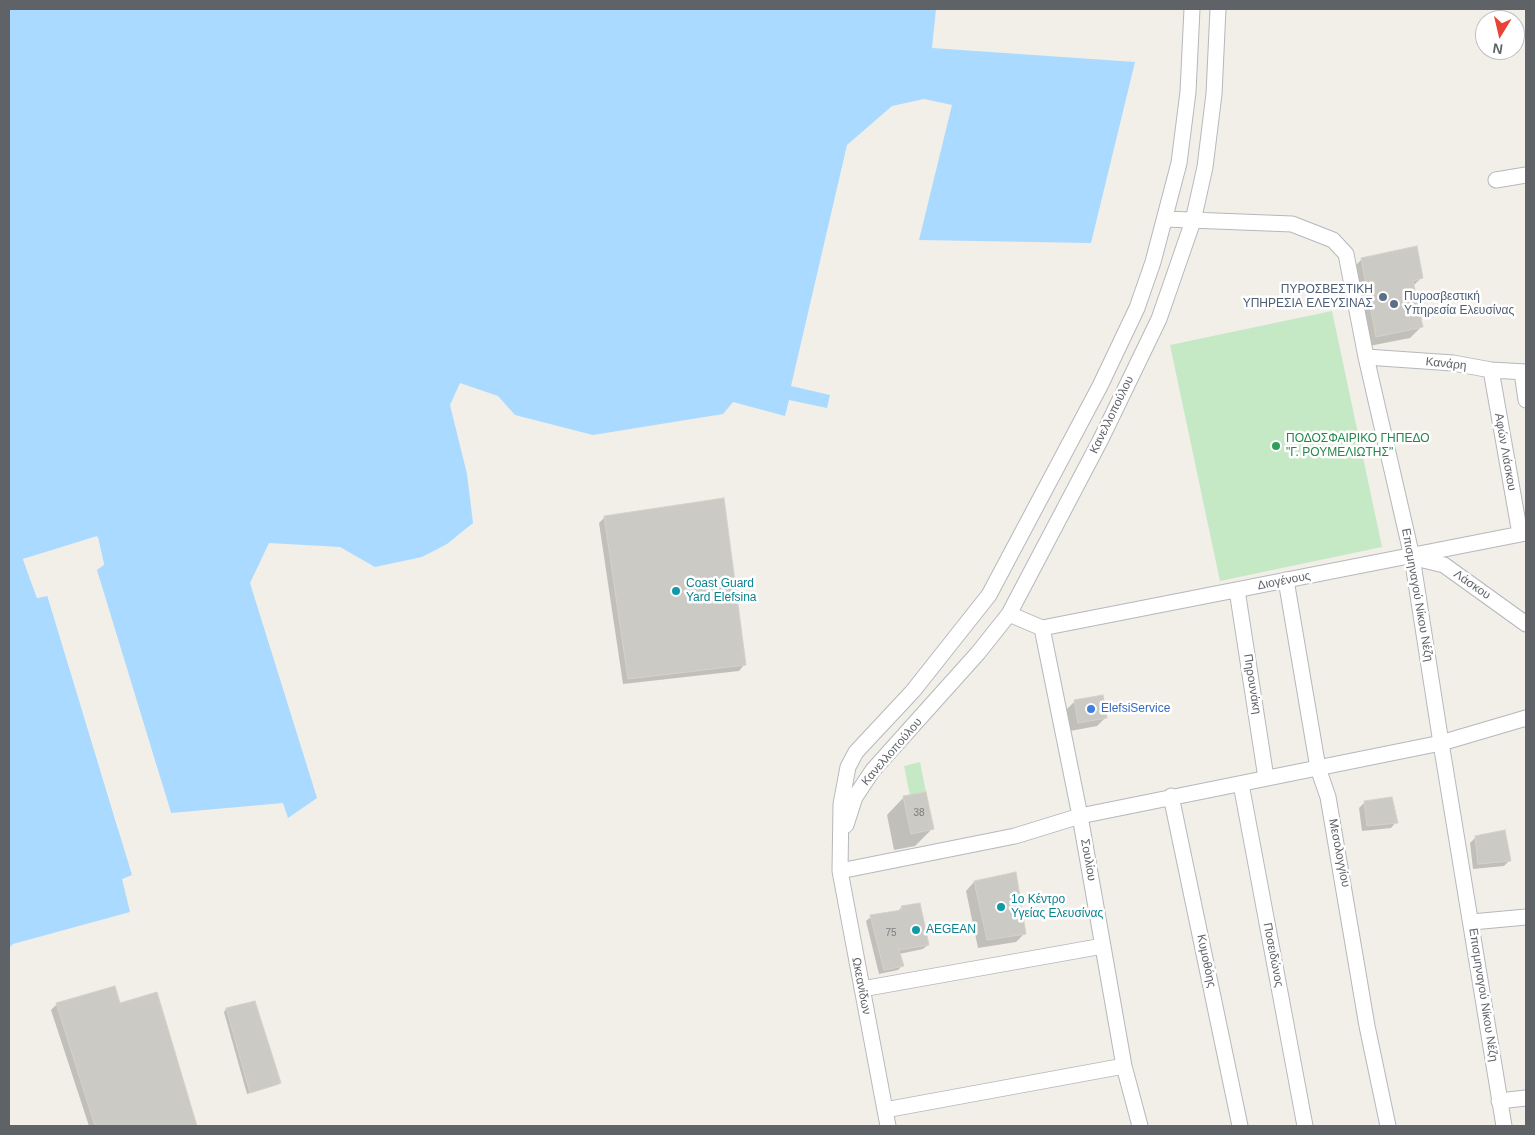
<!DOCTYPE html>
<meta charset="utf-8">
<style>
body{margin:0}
#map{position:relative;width:1535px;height:1135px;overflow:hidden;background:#f1efe8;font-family:Arial,sans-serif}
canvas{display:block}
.frame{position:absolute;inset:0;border:10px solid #5f6368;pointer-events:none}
.north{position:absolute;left:1475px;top:10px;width:50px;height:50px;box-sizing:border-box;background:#fff;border:1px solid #bfc1c3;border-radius:50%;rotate:189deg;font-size:14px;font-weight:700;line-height:20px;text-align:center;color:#5f6368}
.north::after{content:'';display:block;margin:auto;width:18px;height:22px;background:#ea4335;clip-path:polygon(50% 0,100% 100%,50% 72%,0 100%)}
</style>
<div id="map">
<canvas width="1535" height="1135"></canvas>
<div class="frame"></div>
<div class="north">N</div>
</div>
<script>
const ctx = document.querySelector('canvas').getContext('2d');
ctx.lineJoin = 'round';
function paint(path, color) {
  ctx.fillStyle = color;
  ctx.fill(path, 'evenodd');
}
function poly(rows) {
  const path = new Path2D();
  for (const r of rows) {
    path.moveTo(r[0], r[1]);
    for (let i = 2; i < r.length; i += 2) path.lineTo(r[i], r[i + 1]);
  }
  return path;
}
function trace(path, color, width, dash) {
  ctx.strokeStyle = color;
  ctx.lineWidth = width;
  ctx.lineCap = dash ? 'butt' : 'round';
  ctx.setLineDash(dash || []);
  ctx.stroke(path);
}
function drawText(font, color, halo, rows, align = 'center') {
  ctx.font = font + ' Arial,sans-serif';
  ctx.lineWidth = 5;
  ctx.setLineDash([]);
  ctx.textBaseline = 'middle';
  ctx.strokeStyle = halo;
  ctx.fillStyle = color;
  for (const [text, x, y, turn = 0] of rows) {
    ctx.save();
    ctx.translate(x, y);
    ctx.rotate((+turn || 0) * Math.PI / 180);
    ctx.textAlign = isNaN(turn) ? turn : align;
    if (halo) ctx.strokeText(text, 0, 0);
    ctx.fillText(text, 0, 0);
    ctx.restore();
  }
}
const green = poly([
 [1332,311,1382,547,1220,581,1170,345],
 [920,762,926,792,910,795,904,766]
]);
const water = poly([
 [9,9,936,9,932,48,1135,62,1091,243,919,240,952,105,924,99,892,106,847,145,791,386,830,395,827,408,789,400,785,416,733,402,723,414,593,435,515,415,498,396,460,383,450,405,467,474,473,523,447,544,422,557,375,567,340,547,269,543,250,583,317,798,288,818,283,803,171,813,96,570,104,564,98,537,23,559,37,598,47,595,132,875,122,879,130,912,13,944,9,948]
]);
const pier = poly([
 [97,536,104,565,97,570,171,813,168,813,94,571,102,564,96,540,26,561,38,595,47,593,50,594,121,828,118,829,48,596,37,598,23,559]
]);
const shadow = poly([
 [1362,259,1422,277,1413,286,1422,326,1410,338,1364,347,1350,271],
 [605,517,744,665,739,671,623,684,599,523],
 [1075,701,1106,717,1097,726,1070,731,1066,710],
 [904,797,932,829,915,846,894,850,887,815],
 [1365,802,1396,822,1391,828,1362,831,1359,808],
 [1476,837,1510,860,1504,866,1473,869,1470,843],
 [974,882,1025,933,1016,942,978,948,966,891],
 [902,907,928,945,923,949,899,954,902,966,898,970,879,974,866,921,871,917,897,912],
 [156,993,196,1126,89,1126,51,1010,57,1004,119,1004],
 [226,1009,280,1083,277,1085,247,1094,224,1012]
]);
const building = poly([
 [1417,246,1423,278,1413,281,1423,327,1376,337,1361,258,1417,246],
 [724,498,746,665,628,679,604,516,724,498],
 [1103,695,1107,718,1078,723,1074,700,1103,695],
 [926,792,934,829,911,834,903,796,926,792],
 [1392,797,1398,823,1367,826,1364,801,1392,797],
 [1505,830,1511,861,1478,864,1475,836,1505,830],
 [1016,872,1026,934,987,940,974,881,1016,872],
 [920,903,929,945,899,950,904,966,884,970,870,915,902,910,901,906,920,903],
 [115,986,120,1003,157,992,197,1126,95,1126,56,1003,115,986],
 [255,1001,281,1083,250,1093,226,1008,255,1001]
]);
const minor = poly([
 [1496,180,1526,175],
 [1165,219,1292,224,1333,240,1346,254,1366,357,1412,557,1441,743,1504,1126],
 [1366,357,1453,363,1491,370,1526,372],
 [1491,370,1520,534],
 [1522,372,1526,400],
 [1415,558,1444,565,1526,624],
 [1286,580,1318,768,1328,797,1367,1026,1388,1126],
 [1237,590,1266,778],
 [1009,614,1042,628,1080,816,1124,1066,1140,1126],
 [1042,628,1526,533],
 [1241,784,1305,1126],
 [1171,796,1240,1126],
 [846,825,855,797,873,770,978,653,1009,614,1101,439,1159,319,1193,221,1205,167,1214,94,1218,9],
 [840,871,1015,836,1080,816,1441,743,1526,718],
 [1472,922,1526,917],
 [862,989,1103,946],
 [1499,1101,1526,1098],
 [885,1110,1124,1066],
 [888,1126,840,871,841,804,848,767,856,752,913,691,989,595,1100,386,1137,308,1153,262,1179,163,1188,92,1192,9]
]);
const markers = [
 [1383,297,5,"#5c6f8a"],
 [1394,304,5,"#5c6f8a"],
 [1276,446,5,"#2e9e5b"],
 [676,591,5,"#0f9aa8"],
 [1091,709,5,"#3f7fe0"],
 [1001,907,5,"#0f9aa8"],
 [916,930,5,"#0f9aa8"]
];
const numberNames = [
 ["38",919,813],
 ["75",891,933]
];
const serviceNames = [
 ["ΠΥΡΟΣΒΕΣΤΙΚΗ",1373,290],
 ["ΥΠΗΡΕΣΙΑ ΕΛΕΥΣΙΝΑΣ",1373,304],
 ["Πυροσβεστική",1404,297,"left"],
 ["Υπηρεσία Ελευσίνας",1404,311,"left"]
];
const streetNames = [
 ["Κανάρη",1446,364,6],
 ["Κανελλοπούλου",1112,415,-64],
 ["Αφών Λιάσκου",1505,452,80],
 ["Διογένους",1284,581,-11],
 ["Λάσκου",1472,585,35],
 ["Επισμηναγού Νίκου Νέζη",1417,595,80],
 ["Πηρουνάκη",1252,684,81],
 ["Κανελλοπούλου",892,752,-49],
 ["Μεσολογγίου",1339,853,79],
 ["Σουλίου",1088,860,80],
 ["Ποσειδώνος",1273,955,79],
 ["Κυμοθόης",1206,961,78],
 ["Ωκεανίδων",861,986,79],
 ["Επισμηναγού Νίκου Νέζη",1483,995,81]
];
const leisureNames = [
 ["ΠΟΔΟΣΦΑΙΡΙΚΟ ΓΗΠΕΔΟ",1286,439],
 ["\"Γ. ΡΟΥΜΕΛΙΩΤΗΣ\"",1286,453]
];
const cultureNames = [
 ["Coast Guard",686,584],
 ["Yard Elefsina",686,598],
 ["1ο Κέντρο",1011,900],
 ["Υγείας Ελευσίνας",1011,914],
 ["AEGEAN",926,930]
];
const shopNames = [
 ["ElefsiService",1101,709]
];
paint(green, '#c5e8c5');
paint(water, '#aadaff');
paint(pier, '#f1efe8');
paint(shadow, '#0003');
paint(building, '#cccac5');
trace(building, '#d6d1c6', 1);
trace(minor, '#b5b8bc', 17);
trace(minor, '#fff', 15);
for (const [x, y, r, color] of markers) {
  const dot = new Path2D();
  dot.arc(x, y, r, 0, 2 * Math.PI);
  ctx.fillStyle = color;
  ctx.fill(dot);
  trace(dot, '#fff', 2);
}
drawText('10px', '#7a7d7f', null, numberNames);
drawText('12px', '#4e5e75', '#fff', serviceNames, 'right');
drawText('12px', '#5f6368', '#fff', streetNames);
drawText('12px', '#27864d', '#fff', leisureNames, 'left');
drawText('12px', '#0d838f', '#fff', cultureNames, 'left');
drawText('12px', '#366cbe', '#fff', shopNames, 'left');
</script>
